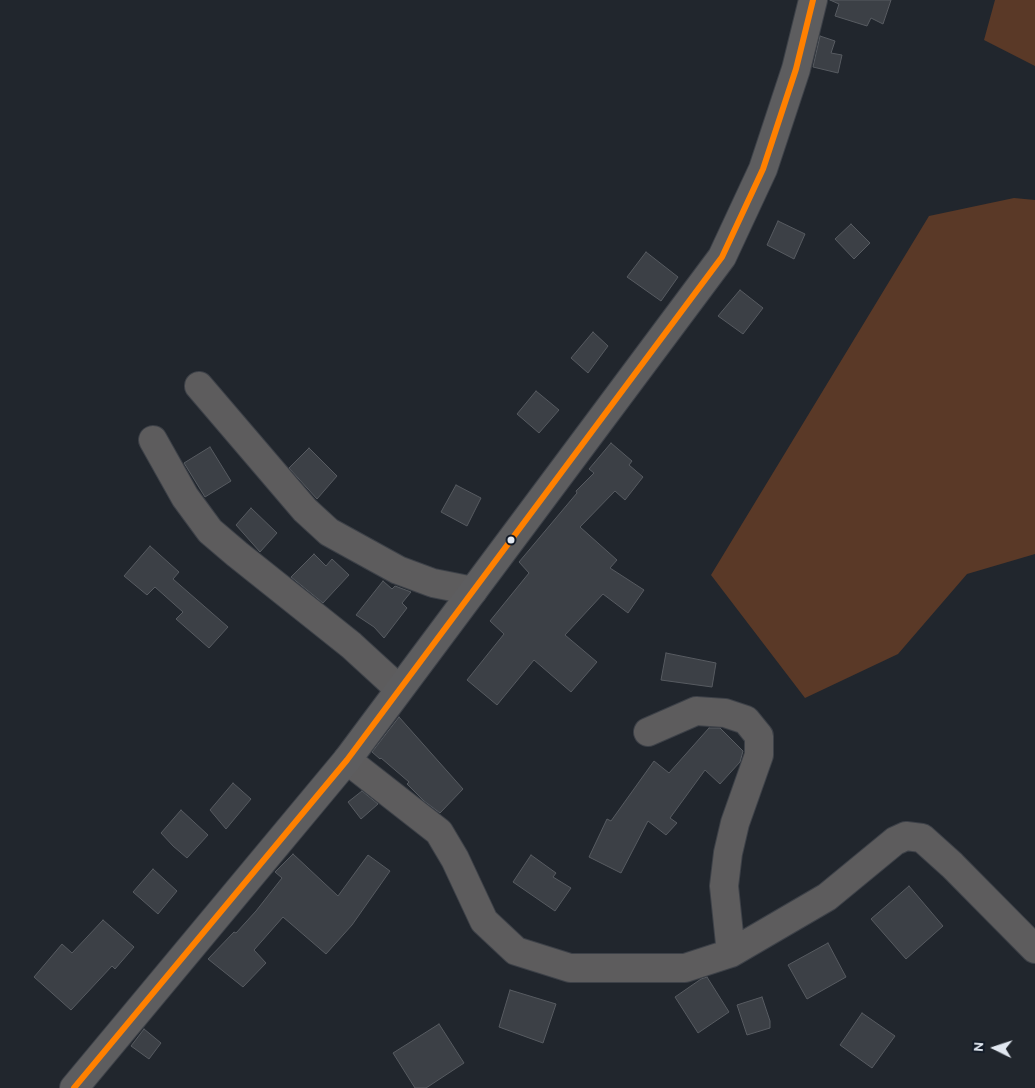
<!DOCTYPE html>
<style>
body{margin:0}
#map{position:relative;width:1035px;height:1088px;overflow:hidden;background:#21262d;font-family:Overpass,sans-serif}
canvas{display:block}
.north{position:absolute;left:970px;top:1023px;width:50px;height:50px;-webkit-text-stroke:4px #131b28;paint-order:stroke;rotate:274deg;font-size:14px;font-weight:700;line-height:20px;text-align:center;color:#e2e8f1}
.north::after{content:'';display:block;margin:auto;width:18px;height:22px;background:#e2e8f1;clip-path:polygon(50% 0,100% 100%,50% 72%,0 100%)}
</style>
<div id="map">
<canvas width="1035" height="1088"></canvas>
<div class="north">N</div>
</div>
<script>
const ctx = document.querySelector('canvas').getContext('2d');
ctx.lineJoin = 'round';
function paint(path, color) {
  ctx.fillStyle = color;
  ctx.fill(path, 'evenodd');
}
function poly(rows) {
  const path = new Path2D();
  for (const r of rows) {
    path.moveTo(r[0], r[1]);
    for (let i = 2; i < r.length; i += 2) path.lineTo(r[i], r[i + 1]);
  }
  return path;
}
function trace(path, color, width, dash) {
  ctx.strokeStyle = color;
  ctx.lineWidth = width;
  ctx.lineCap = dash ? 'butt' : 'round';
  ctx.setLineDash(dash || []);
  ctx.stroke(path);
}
const green = poly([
 [995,0,1035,0,1035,66,984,40],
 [1014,198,1035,200,1035,554,967,574,898,654,805,698,711,575,929,216]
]);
const building = poly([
 [830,0,891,0,883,24,871,18,867,26,835,16,839,4,830,0],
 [820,36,835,41,831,53,842,55,838,73,813,67,820,36],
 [778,221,805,234,794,259,767,245,778,221],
 [851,224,870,243,854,259,835,239,851,224],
 [646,252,678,277,661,301,627,277,646,252],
 [740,290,763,308,743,334,718,316,740,290],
 [593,332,608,346,588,373,571,358,593,332],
 [536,391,559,410,539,433,517,414,536,391],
 [611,443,632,461,629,465,643,477,625,500,615,491,580,527,617,560,610,568,644,590,628,613,603,594,565,635,597,662,571,692,534,660,497,705,467,680,504,634,490,621,529,573,519,562,577,493,576,491,594,473,589,469,611,443],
 [210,447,231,481,205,497,184,463,210,447],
 [309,448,337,476,317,499,289,468,309,448],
 [456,485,481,498,467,526,441,512,456,485],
 [251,508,277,533,260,552,236,525,251,508],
 [150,546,179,572,173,579,228,627,209,648,176,619,183,612,155,587,147,595,124,576,150,546],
 [314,554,326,566,332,559,349,575,323,603,291,577,314,554],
 [383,581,392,589,395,586,411,592,402,603,407,608,384,638,374,627,356,615,383,581],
 [666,653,716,663,712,687,661,680,666,653],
 [399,717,463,789,440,813,424,801,407,784,409,782,381,758,380,759,372,752,399,717],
 [709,728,720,728,743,751,740,762,720,784,705,770,670,818,677,823,666,835,648,821,621,873,589,857,607,819,611,821,654,761,669,773,709,728],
 [233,783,251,799,226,829,210,810,233,783],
 [362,791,378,804,361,819,348,802,362,791],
 [181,810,208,835,187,858,173,846,161,833,181,810],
 [293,854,338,896,368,855,390,871,352,925,326,954,283,917,254,950,266,963,243,987,208,959,234,932,236,933,256,911,282,878,275,872,293,854],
 [531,855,556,873,553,877,571,888,555,911,513,882,531,855],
 [153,869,177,891,158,914,133,892,153,869],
 [909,886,943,926,906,959,871,919,909,886],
 [103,920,134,947,115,969,112,966,71,1010,34,977,62,944,72,953,103,920],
 [828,943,846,977,807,999,788,965,828,943],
 [707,977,729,1012,698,1033,675,997,701,979,707,977],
 [510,990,556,1004,543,1043,499,1027,510,990],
 [762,997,770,1021,770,1028,747,1035,737,1005,762,997],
 [862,1013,895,1036,872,1068,840,1045,862,1013],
 [439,1024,464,1063,426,1088,415,1088,393,1053,439,1024],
 [144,1029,161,1043,149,1059,131,1046,144,1029]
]);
const minor = poly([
 [199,386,305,510,329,532,398,570,433,583,473,591],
 [153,440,185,497,210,531,237,554,351,645,399,689],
 [648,732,696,711,725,713,746,720,759,736,759,755,735,823,728,853,724,886,731,953],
 [347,760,439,832,455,859,484,921,516,951,570,968,685,968,731,953,827,897,895,841,906,836,922,838,952,865,1035,949]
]);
const major = poly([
 [74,1088,347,760,722,257,763,169,796,69,813,0]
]);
const bus1 = poly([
 [74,1088,347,760,722,257,763,169,796,69,813,0]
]);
const markers = [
 [511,540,4.5,"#e2e8f1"]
];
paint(green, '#5a3927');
paint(building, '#3c4046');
trace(building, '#575b61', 1);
trace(minor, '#3d4148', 30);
trace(major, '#3d4148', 30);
trace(minor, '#5d5c5d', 28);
trace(major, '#5d5d5f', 28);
trace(bus1, '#ff8000', 6);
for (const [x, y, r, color] of markers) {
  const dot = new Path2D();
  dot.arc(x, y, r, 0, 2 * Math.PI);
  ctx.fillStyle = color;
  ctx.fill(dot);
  trace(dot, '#131b28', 2);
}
</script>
